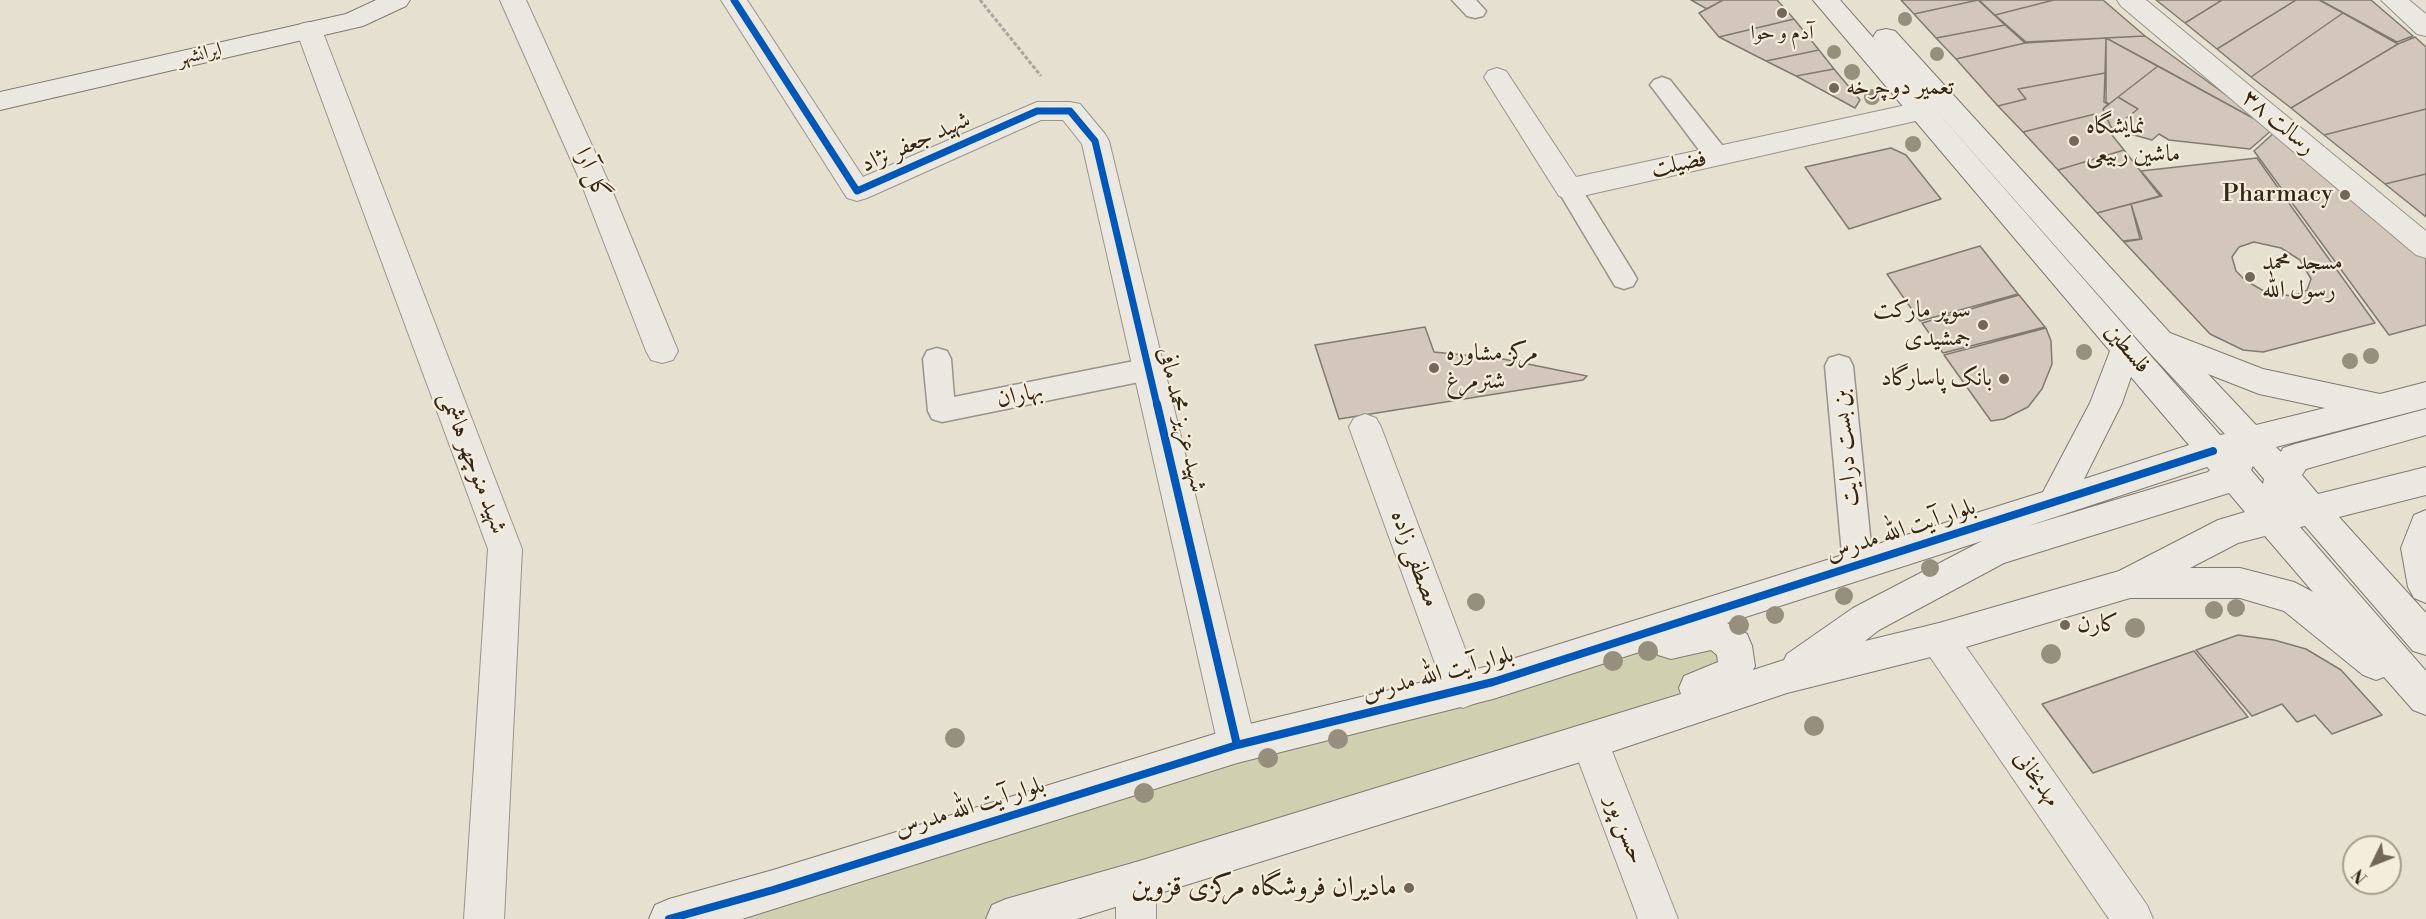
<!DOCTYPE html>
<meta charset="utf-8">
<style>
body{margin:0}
#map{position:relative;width:2426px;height:919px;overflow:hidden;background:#e6e0d1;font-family:"Libre Bodoni",serif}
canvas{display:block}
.north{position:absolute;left:2342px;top:835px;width:60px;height:60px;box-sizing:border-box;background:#f4eddc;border:2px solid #a89d8e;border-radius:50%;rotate:227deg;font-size:16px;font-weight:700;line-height:24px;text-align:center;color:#35261a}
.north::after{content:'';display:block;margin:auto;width:21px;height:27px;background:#73675a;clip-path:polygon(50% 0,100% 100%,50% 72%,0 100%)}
</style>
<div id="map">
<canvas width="2426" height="919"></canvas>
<div class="north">N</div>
</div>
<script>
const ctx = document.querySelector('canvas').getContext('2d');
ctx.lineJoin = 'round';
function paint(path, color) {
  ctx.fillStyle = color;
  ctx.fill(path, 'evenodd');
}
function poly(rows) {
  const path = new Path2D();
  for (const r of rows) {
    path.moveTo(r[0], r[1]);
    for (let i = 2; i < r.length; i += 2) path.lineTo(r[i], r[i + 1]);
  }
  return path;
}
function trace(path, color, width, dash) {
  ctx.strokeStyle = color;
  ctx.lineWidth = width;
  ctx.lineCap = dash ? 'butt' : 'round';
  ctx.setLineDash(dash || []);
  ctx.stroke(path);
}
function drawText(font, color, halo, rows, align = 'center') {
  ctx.font = font + ' "Libre Bodoni",Amiri,serif';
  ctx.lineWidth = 4.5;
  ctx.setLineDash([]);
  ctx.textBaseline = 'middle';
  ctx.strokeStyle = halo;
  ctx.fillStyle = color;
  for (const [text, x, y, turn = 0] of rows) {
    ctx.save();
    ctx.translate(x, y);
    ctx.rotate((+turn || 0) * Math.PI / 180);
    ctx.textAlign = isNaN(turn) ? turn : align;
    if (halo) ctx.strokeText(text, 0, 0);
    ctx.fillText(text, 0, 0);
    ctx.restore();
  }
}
const green = poly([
 [1712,634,1733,673,1535,757,1006,919,669,919,1493,682]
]);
const building = poly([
 [1691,0,1723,0,1707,9,1691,0],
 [1723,0,1777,0,1794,19,1719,37,1699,13,1723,0],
 [1901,0,1978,0,1914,14,1901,0],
 [1978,0,2005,25,1936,38,1914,14,1978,0],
 [1979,0,2054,0,1995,15,1979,0],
 [2054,0,2103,0,2145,36,2026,42,1995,15,2054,0],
 [2156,0,2222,0,2185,23,2156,0],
 [2222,0,2296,0,2217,49,2185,23,2222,0],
 [2296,0,2319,0,2343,13,2251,77,2217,49,2296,0],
 [2320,0,2371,0,2413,36,2397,42,2320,0],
 [2343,13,2398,44,2291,108,2251,77,2343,13],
 [1794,19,1819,50,1766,61,1719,37,1794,19],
 [2005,25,2025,43,1956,59,1936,38,2005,25],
 [2145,36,2273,129,2106,38,2145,36],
 [2415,37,2426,47,2426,109,2324,135,2291,108,2398,44,2415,37],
 [2106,38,2158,66,2109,104,2106,102,2106,38],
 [2106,38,2105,73,2018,89,2026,99,1998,106,1956,59,2025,43,2106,38],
 [1819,50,1834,69,1796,76,1766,61,1819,50],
 [2158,66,2273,129,2250,149,2169,140,2159,134,2152,140,2112,129,2138,109,2118,97,2158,66],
 [1834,69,1860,100,1855,108,1796,76,1834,69],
 [2105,73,2104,102,2108,104,2103,109,2112,130,2109,131,2095,114,2023,132,1998,106,2026,99,2018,89,2105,73],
 [2118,97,2138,109,2112,129,2103,109,2118,97],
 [2426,109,2426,174,2385,184,2324,135,2426,109],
 [2095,114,2124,150,2058,170,2023,132,2095,114],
 [2276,131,2426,254,2426,325,2389,335,2254,151,2276,131],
 [1891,148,1906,155,1941,199,1849,229,1805,167,1891,148],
 [2124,150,2160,196,2097,213,2058,170,2124,150],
 [2257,158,2301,220,2375,323,2263,352,2243,350,2210,334,2124,242,2142,239,2131,204,2162,196,2141,171,2257,158],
 [2426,174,2426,217,2385,184,2426,174],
 [2131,204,2140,239,2123,241,2097,213,2131,204],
 [2254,242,2281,248,2300,260,2311,279,2307,290,2294,296,2275,294,2262,290,2245,280,2236,271,2232,257,2239,247,2254,242],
 [1980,246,2018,294,1920,321,1887,274,1980,246],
 [2019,295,2045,327,1943,353,1922,323,2019,295],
 [1425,327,1434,352,1503,359,1587,376,1583,380,1339,419,1315,345,1425,327],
 [2046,328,2051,341,2052,364,2042,389,2028,407,2004,419,1991,421,1944,355,2046,328],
 [2238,635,2274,640,2306,649,2341,670,2382,715,2332,734,2315,715,2297,722,2282,704,2252,716,2196,650,2238,635],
 [2194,651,2248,717,2093,773,2042,704,2194,651]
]);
const path = poly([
 [980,0,1041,76]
]);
const lane = poly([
 [1452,0,1476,0,1486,11,1483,16,1475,18,1467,16,1452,0],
 [1662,77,1670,80,1726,150,1729,156,1726,162,1717,164,1708,162,1654,90,1650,85,1654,80,1662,77],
 [1569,180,1578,183,1633,272,1637,279,1633,286,1624,289,1615,286,1557,189,1560,183,1569,180],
 [937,348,947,351,951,359,954,397,1149,358,1159,361,1163,369,1159,377,1149,380,942,422,932,419,928,411,923,359,927,351,937,348],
 [1839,355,1849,358,1853,366,1873,565,1869,574,1858,578,1847,574,1843,565,1825,366,1829,358,1839,355]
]);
const street = poly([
 [500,0,526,0,609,183,678,351,673,360,662,363,651,360,646,351,581,183,500,0],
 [721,0,747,0,863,177,1037,102,1070,102,1080,104,1105,134,1109,141,1256,745,1250,758,1237,763,1224,758,1218,745,1082,144,1063,120,1041,120,867,198,857,201,847,198,721,0],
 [2117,0,2146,0,2426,231,2426,258,2416,255,2121,6,2117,0],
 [2381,0,2409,0,2426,14,2426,36,2417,34,2381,0],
 [309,22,318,24,322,30,522,549,504,919,464,919,488,549,296,30,300,24,309,22],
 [1497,68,1506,71,1576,177,1920,102,1930,104,1934,111,1930,118,1920,120,1569,199,1559,196,1484,77,1488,71,1497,68],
 [1365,414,1376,418,1381,427,1481,691,1476,703,1463,708,1450,703,1445,691,1349,427,1354,418,1365,414],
 [1939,623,1952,627,2147,905,2153,919,2109,919,1926,651,1921,639,1926,627,1939,623],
 [1590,723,1603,728,1678,919,1638,919,1571,741,1577,728,1590,723],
 [1136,862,1150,868,1156,882,1156,919,1116,919,1116,882,1122,868,1136,862]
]);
const secondary = poly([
 [376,0,410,0,406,6,363,26,0,110,0,92,346,14,376,0],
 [1813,0,1840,0,1876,41,1873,37,1877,31,1886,29,1895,31,2170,333,2263,369,2380,394,2426,382,2426,408,2276,447,2281,452,2283,448,2295,444,2426,409,2426,435,2306,469,2302,475,2318,494,2426,467,2426,495,2339,517,2426,613,2426,655,2413,651,2305,526,2300,527,2426,671,2426,715,2413,710,2384,677,2376,680,2363,675,2284,611,2240,598,2130,598,1939,655,1787,693,1590,759,1077,919,986,919,992,905,1006,899,1136,862,1681,694,1679,688,1684,676,1718,662,1717,655,1711,650,1671,659,1658,655,1655,647,1493,699,1237,763,742,919,649,919,655,905,669,899,773,870,1237,727,1493,665,2043,492,2090,403,2110,351,1813,0],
 [1933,107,2147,350,2225,434,2220,435,1933,107],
 [2208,374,2259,394,2325,408,2256,425,2208,374],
 [2131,377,2189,445,2084,479,2122,403,2131,377],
 [2253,466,2264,479,2263,484,2251,470,2253,466],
 [2207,467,2210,470,2208,472,2025,527,2207,467],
 [2229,493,2245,512,2218,520,2119,571,1939,623,1865,641,1879,630,2004,563,2229,493],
 [2265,536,2313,592,2294,582,2240,568,2190,568,2238,543,2265,536],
 [1982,541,1853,608,1787,654,1784,660,1753,670,1755,666,1752,646,1747,634,1727,623,1982,541],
 [2426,510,2426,603,2414,598,2408,587,2401,548,2414,515,2426,510]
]);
const cyclewayFar1 = poly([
 [734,0,857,191,1037,111,1070,111,1095,141,1157,405]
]);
const cycleway = poly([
 [1157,404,1237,745],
 [669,919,773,890,1237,745,1493,682,2213,451]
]);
const trees = [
 [1905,19,7],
 [1834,52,7],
 [1937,54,7],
 [1852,72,8],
 [1872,97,8],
 [1913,144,8],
 [2084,352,8],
 [2371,356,8],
 [2350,361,8],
 [1930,568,9],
 [1844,596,9],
 [1476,602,9],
 [2236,608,9],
 [2214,610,9],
 [1775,615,9],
 [1739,625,10],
 [2135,628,10],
 [1648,651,10],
 [2051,654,10],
 [1613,661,10],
 [1814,726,10],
 [955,738,10],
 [1338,739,10],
 [1268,758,10],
 [1144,793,10]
];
const markers = [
 [1782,13,6,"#73675a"],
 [1834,88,6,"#73675a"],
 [2074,141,6,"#73675a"],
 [2345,195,6,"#73675a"],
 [2250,277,6,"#73675a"],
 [1983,325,6,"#73675a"],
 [1434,368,6,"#73675a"],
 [2004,379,6,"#73675a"],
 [2065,625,6,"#73675a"],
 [1409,888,6,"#73675a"]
];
const farPoinames = [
 ["آدم و حوا",1782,34]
];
const farStreetnames = [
 ["ایرانشهر",200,55,-13]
];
const poiNames = [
 ["تعمیر دوچرخه",1846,88],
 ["نمایشگاه",2086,127],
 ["ماشین ربیعی",2086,155],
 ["Pharmacy",2333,195,"right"],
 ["مسجد محمد",2262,263],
 ["رسول الله",2262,291],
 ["سوپر مارکت",1971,311,"right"],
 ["جمشیدی",1971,339,"right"],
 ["مرکز مشاوره",1446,354],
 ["شترمرغ",1446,382],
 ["بانک پاسارگاد",1992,379,"right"],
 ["کارن",2077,625]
];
const streetNames = [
 ["۳۸ رسالت",2278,123,40],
 ["شهید جعفر نژاد",916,143,-24],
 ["فضیلت",1679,165,-12],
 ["گل آرا",591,174,67],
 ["فلسطین",2127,349,50],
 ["بهاران",1020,396,-12],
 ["شهید عزیز محمد مافی",1181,420,77],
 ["بن بست درایت",1847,448,-95],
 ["شهید منوچهر هاشمی",472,463,69],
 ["بلوار آیت الله مدرس",1901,531,-18],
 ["مصطفی زاده",1414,559,70],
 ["بلوار آیت الله مدرس",1438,675,-15],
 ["مهدیخانی",2036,779,55],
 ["بلوار آیت الله مدرس",970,808,-17],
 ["حسن پور",1624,830,69]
];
const nearPoinames = [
 ["مادیران فروشگاه مرکزی قزوین",1397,888]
];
paint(green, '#cfd0af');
paint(building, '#d3c7bc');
trace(building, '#807a71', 1.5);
trace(lane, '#99948a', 3);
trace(street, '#99948a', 2);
trace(secondary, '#807a71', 2);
trace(path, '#aaa69f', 3, [4, 2]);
paint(lane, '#ebe8e1');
paint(street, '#ebe8e1');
paint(secondary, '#ebe8e1');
trace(cyclewayFar1, '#0057b8', 7);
trace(cycleway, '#0057b8', 8);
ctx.fillStyle = '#978f7d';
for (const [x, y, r] of trees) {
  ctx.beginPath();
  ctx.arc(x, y, r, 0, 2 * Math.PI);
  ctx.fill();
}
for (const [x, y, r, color] of markers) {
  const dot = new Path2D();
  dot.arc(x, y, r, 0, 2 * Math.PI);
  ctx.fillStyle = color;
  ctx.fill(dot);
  trace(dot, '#f4eddc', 2);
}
drawText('20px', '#35261a', '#f4eddc', farPoinames);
drawText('20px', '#35261a', '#f4eddc', farStreetnames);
drawText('24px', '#35261a', '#f4eddc', poiNames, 'left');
drawText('24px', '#35261a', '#f4eddc', streetNames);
drawText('28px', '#35261a', '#f4eddc', nearPoinames, 'right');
</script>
